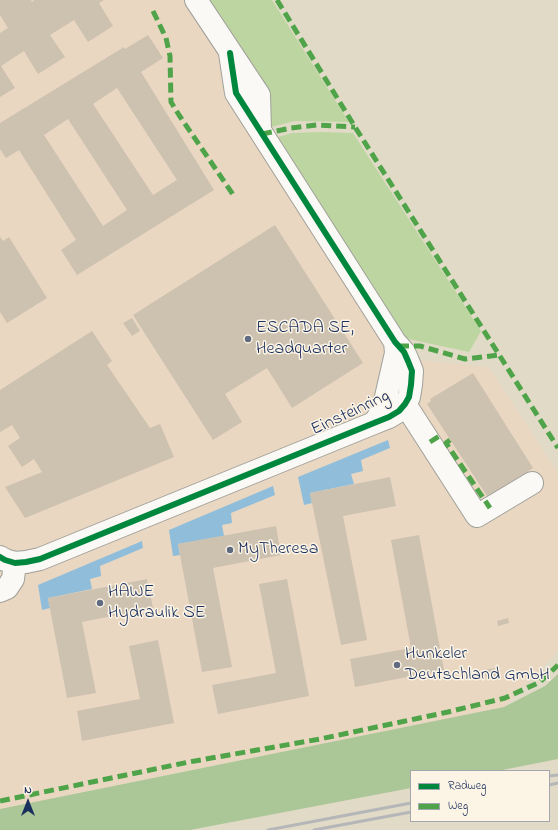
<!DOCTYPE html>
<style>
body{margin:0}
#map{position:relative;width:558px;height:830px;overflow:hidden;background:#e0dac6;font-family:"Indie Flower",sans-serif}
canvas{display:block}
.legend{position:absolute;left:410px;top:770px;width:140px;height:52px;box-sizing:border-box;background:#fcf5e5;border:1px solid #a2a6af;margin:0;padding:5px 7px;list-style:none;font-size:12px;color:#1b2f5e}
.legend li{display:flex;align-items:center;gap:8px;height:20px}
.legend b{width:20px;border:1px solid #a2a6af}
.north{position:absolute;left:8px;top:782px;width:40px;height:40px;-webkit-text-stroke:3px #fcf5e5;paint-order:stroke;rotate:0deg;font-size:11px;font-weight:700;line-height:16px;text-align:center;color:#1b2f5e}
.north::after{content:'';display:block;margin:auto;width:14px;height:18px;background:#1b2f5e;clip-path:polygon(50% 0,100% 100%,50% 72%,0 100%)}
</style>
<div id="map">
<canvas width="558" height="830"></canvas>
<ul class="legend">
<li><b style="height:5px;background:#00873e"></b>Radweg</li>
<li><b style="height:5px;background:#4fa44a"></b>Weg</li>
</ul>
<div class="north">N</div>
</div>
<script>
const ctx = document.querySelector('canvas').getContext('2d');
ctx.lineJoin = 'round';
function paint(path, color) {
  ctx.fillStyle = color;
  ctx.fill(path, 'evenodd');
}
function poly(rows) {
  const path = new Path2D();
  for (const r of rows) {
    path.moveTo(r[0], r[1]);
    for (let i = 2; i < r.length; i += 2) path.lineTo(r[i], r[i + 1]);
  }
  return path;
}
function trace(path, color, width, dash) {
  ctx.strokeStyle = color;
  ctx.lineWidth = width;
  ctx.lineCap = dash ? 'butt' : 'round';
  ctx.setLineDash(dash || []);
  ctx.stroke(path);
}
function drawText(font, color, halo, rows, align = 'center') {
  ctx.font = font + ' "Indie Flower",sans-serif';
  ctx.lineWidth = 3;
  ctx.setLineDash([]);
  ctx.textBaseline = 'middle';
  ctx.strokeStyle = halo;
  ctx.fillStyle = color;
  for (const [text, x, y, turn = 0] of rows) {
    ctx.save();
    ctx.translate(x, y);
    ctx.rotate((+turn || 0) * Math.PI / 180);
    ctx.textAlign = isNaN(turn) ? turn : align;
    if (halo) ctx.strokeText(text, 0, 0);
    ctx.fillText(text, 0, 0);
    ctx.restore();
  }
}
const built = poly([
 [0,0,208,0,269,123,404,338,416,360,489,367,558,473,558,651,504,707,0,809]
]);
const green = poly([
 [208,0,272,0,349,122,295,121,271,127],
 [322,132,353,133,481,331,469,352,404,338,278,137,292,133]
]);
const forest = poly([
 [558,674,558,759,497,771,411,771,411,788,190,830,0,830,0,809,504,707,545,686]
]);
const water = poly([
 [388,440,390,448,361,460,363,471,351,474,354,484,310,493,312,503,304,505,298,477],
 [273,486,275,495,231,513,232,523,222,525,224,536,178,544,180,555,173,556,169,530],
 [142,541,143,548,100,566,101,576,90,579,92,589,48,598,50,608,42,610,38,585]
]);
const building = poly([
 [0,0,31,0,32,2,34,0,104,0,99,3,113,26,88,42,74,20,50,35,65,57,38,74,24,51,1,66,15,88,0,97,0,33,8,28,0,15],
 [148,35,163,58,141,72,214,190,77,275,61,250,76,240,19,150,6,158,0,149,0,123,124,47,125,49],
 [117,88,177,180,153,195,93,104],
 [68,119,127,210,103,226,44,135],
 [275,225,363,363,292,408,267,368,225,394,242,422,213,440,133,315],
 [0,237,3,241,9,237,47,298,7,323,0,312],
 [132,318,140,331,132,336,123,323],
 [92,331,112,361,107,365,150,428,160,424,174,457,25,518,5,487,42,472,34,459,22,467,8,446,20,438,12,425,0,432,0,390],
 [473,373,533,468,528,471,529,473,487,496,427,404,431,401,430,399],
 [390,477,396,506,343,516,367,640,341,645,310,493],
 [276,526,281,555,213,568,232,667,202,672,178,544],
 [419,535,444,670,355,687,350,659,411,648,391,540],
 [147,579,153,608,82,622,96,693,67,698,48,598],
 [287,579,309,696,218,714,212,685,276,673,259,584],
 [508,618,509,623,498,626,497,621],
 [158,640,174,723,82,741,77,711,140,699,129,646],
 [495,668,496,676,486,678,484,670]
]);
const minor = poly([
 [196,0,259,95,260,130],
 [405,404,477,516,532,483],
 [374,423,383,410,396,353,395,342],
 [0,557,5,560,15,563,26,562,40,559,374,423,389,417,399,411,405,404,409,397,411,385,412,371,408,361,404,352,395,342,236,93,230,53],
 [0,591,7,588,13,579,15,563]
]);
const rail = poly([
 [549,776,558,775],
 [549,785,558,783],
 [268,830,411,803],
 [314,830,411,812]
]);
const quiet = poly([
 [277,0,355,127,558,448],
 [153,11,166,38,170,56,171,102,179,115,234,196],
 [262,134,291,128,317,125,355,127],
 [399,346,420,346,465,359,499,355],
 [450,440,446,443,490,508],
 [430,442,441,435],
 [0,801,189,762,320,739,448,712,505,698,540,682,558,665]
]);
const cycleway = poly([
 [0,557,5,560,15,563,26,562,40,559,374,423,389,417,399,411,405,404,409,397,411,385,412,371,408,361,404,352,395,342,236,93,230,53]
]);
const markers = [
 [248,339,4,"#606b82"],
 [230,550,4,"#606b82"],
 [100,603,4,"#606b82"],
 [397,665,4,"#606b82"]
];
const poiNames = [
 ["ESCADA SE,",256,329],
 ["Headquarter",256,350],
 ["MyTheresa",238,550],
 ["HAWE",108,593],
 ["Hydraulik SE",108,614],
 ["Hunkeler",405,655],
 ["Deutschland GmbH",405,676]
];
const streetNames = [
 ["Einsteinring",351,414,-25]
];
paint(built, '#ead7c2');
paint(green, '#bdd6a1');
paint(forest, '#abc697');
paint(water, '#90beda');
paint(building, '#cdc1b0');
trace(minor, '#a0a09a', 24);
trace(minor, '#faf9f6', 22);
trace(rail, '#b5b6b8', 3);
trace(quiet, '#4fa44a', 5, [10, 5]);
trace(cycleway, '#00873e', 6);
for (const [x, y, r, color] of markers) {
  const dot = new Path2D();
  dot.arc(x, y, r, 0, 2 * Math.PI);
  ctx.fillStyle = color;
  ctx.fill(dot);
  trace(dot, '#fcf5e5', 1.5);
}
drawText('18px', '#1b2f5e', '#fcf5e5', poiNames, 'left');
drawText('18px', '#1b2f5e', '#fcf5e5', streetNames);
</script>
